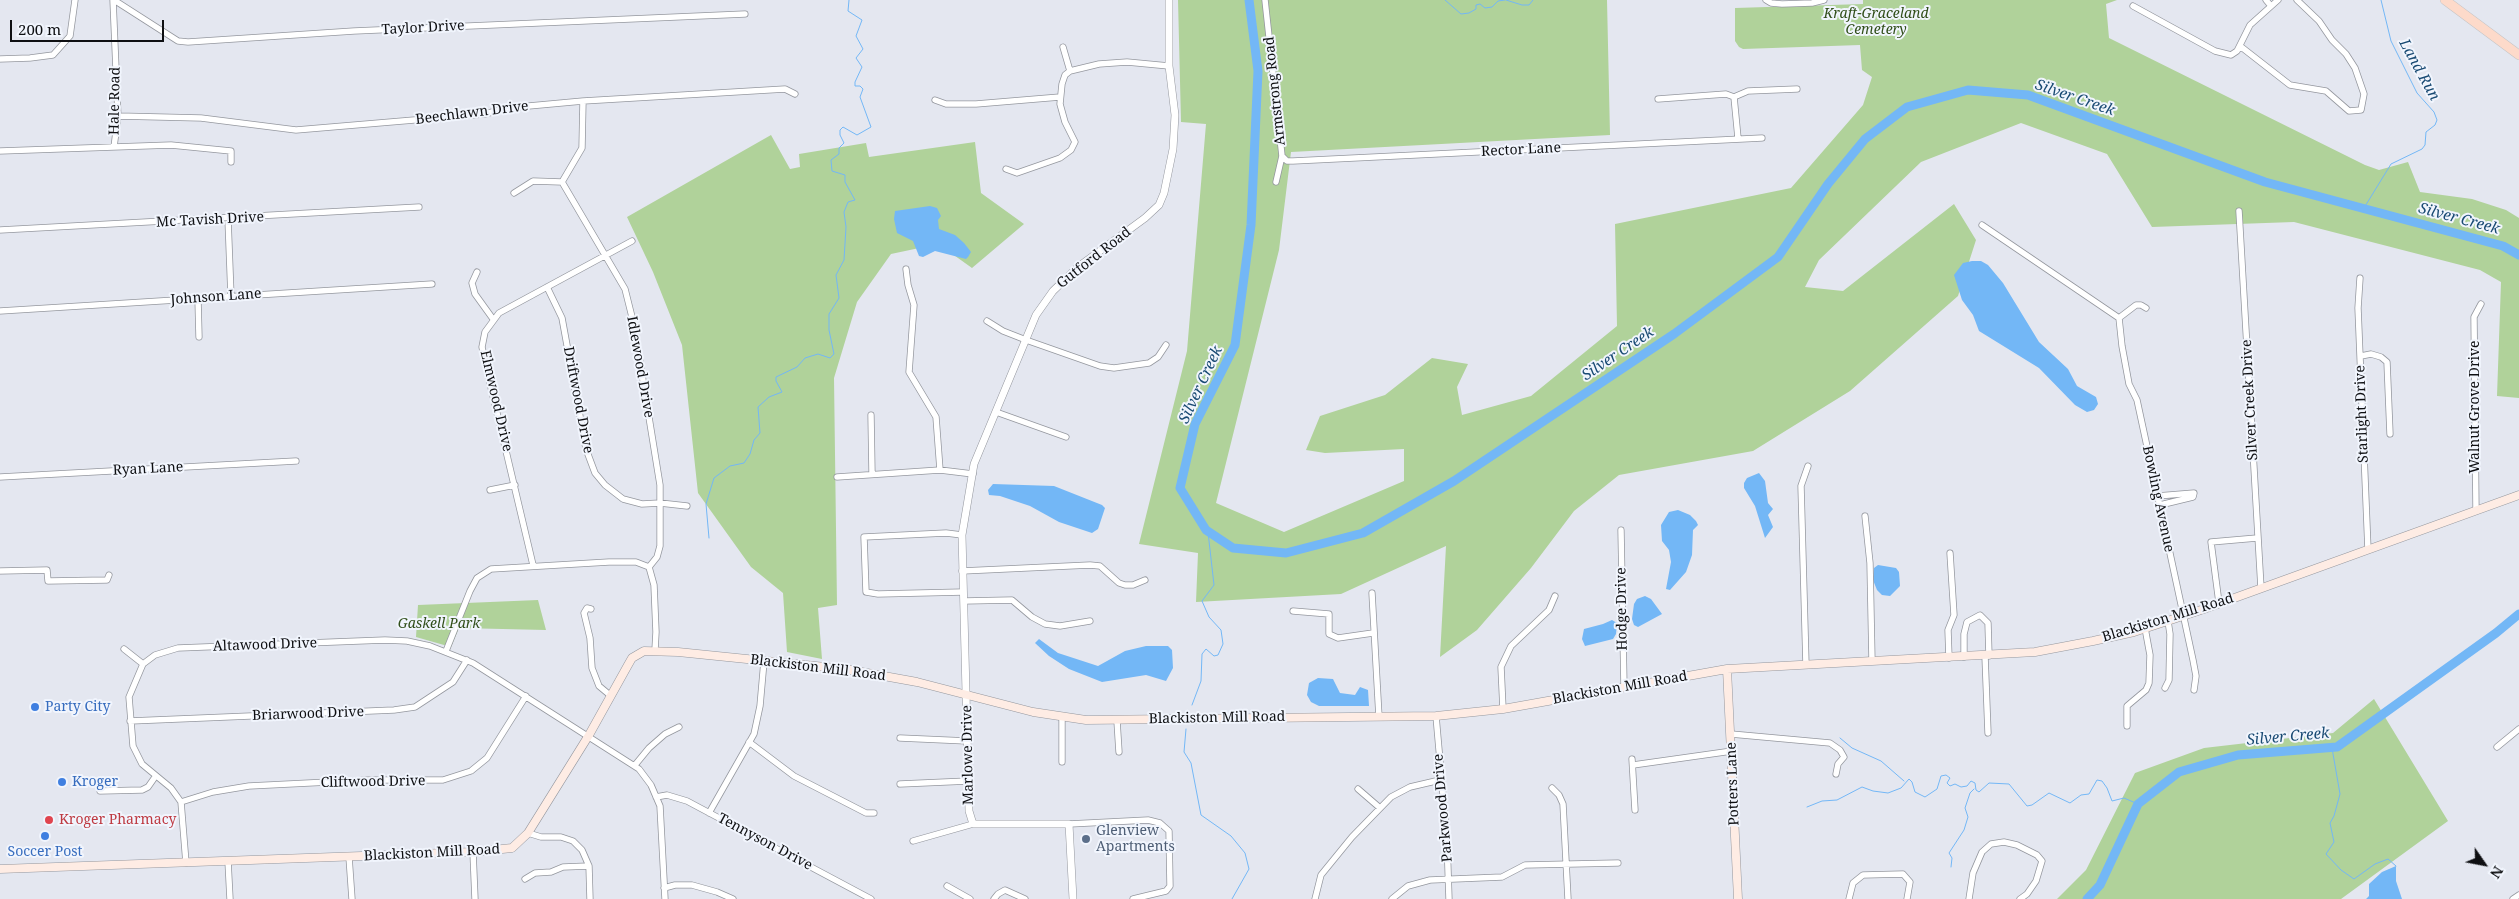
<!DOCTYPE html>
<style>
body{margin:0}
#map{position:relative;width:2519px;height:899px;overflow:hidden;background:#e4e7f0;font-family:"Noto Serif",serif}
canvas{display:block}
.north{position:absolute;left:2459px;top:839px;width:50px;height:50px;-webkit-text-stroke:4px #f1f5fd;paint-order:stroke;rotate:123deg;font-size:14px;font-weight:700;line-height:20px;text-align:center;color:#0e0f12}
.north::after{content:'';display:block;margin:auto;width:18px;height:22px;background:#0e0f12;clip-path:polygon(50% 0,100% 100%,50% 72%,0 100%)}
.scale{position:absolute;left:10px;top:20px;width:154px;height:22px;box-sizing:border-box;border:2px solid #0e0f12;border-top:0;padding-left:6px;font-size:15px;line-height:18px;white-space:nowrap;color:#0e0f12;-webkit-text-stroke:4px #f1f5fd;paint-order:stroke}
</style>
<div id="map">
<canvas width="2519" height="899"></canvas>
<div class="north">N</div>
<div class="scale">200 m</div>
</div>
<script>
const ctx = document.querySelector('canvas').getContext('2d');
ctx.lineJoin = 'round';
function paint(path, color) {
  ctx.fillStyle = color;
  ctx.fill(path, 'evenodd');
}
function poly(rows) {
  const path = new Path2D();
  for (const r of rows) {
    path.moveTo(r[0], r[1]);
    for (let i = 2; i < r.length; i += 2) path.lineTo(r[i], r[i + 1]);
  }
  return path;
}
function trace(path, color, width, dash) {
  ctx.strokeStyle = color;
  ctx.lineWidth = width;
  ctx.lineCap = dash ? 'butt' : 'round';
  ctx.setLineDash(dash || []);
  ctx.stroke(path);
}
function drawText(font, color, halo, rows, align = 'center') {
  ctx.font = font + ' "Noto Serif",serif';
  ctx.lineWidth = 4;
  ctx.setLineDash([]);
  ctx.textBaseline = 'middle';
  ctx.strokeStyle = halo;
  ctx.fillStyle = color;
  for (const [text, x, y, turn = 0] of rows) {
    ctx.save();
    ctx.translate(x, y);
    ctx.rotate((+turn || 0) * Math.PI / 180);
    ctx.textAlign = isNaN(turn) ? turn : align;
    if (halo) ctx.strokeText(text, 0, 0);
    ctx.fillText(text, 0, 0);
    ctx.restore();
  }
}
const green = poly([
 [1178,0,1607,0,1610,135,1291,152,1279,250,1216,503,1284,532,1404,481,1404,449,1325,453,1306,450,1320,416,1385,395,1432,358,1468,364,1457,387,1462,415,1531,396,1617,326,1615,224,1791,188,1863,105,1872,77,1862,70,1860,45,1743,49,1739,47,1735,41,1735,8,1863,4,1863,0,2117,0,2106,4,2109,38,2365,165,2379,170,2408,162,2420,192,2472,199,2506,210,2519,218,2519,398,2497,396,2501,282,2480,270,2294,222,2152,227,2107,154,2021,123,1921,162,1819,260,1805,287,1843,291,1954,204,1976,240,1958,296,1850,391,1753,451,1619,475,1574,511,1531,568,1477,630,1440,657,1446,546,1341,594,1196,602,1198,553,1139,544,1187,351,1206,124,1181,122],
 [771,135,790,169,800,167,799,154,866,143,869,157,975,142,981,193,1024,224,972,268,951,253,924,247,891,254,857,302,834,378,837,605,818,608,822,659,787,652,783,593,751,567,698,493,682,345,653,272,627,217],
 [538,600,546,630,459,628,451,647,416,637,418,605],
 [2374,699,2448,821,2341,899,2057,899,2086,870,2135,773,2204,748,2333,733]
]);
const water = poly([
 [930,206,937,208,941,216,938,220,939,229,955,235,964,243,971,252,968,257,966,259,935,251,923,257,919,256,913,241,897,233,894,219,895,211],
 [1972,261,1981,261,1988,265,2003,283,2039,342,2068,369,2077,386,2096,397,2098,404,2094,410,2087,412,2075,405,2039,368,1979,331,1973,315,1962,300,1954,275,1963,263],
 [1759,473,1765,481,1768,503,1773,509,1768,515,1773,527,1765,538,1755,506,1744,488,1744,483,1747,478],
 [993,484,1054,486,1102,505,1105,508,1098,529,1092,533,1059,522,1030,506,1000,496,989,495,988,490],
 [1678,510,1690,515,1696,521,1698,525,1693,530,1692,555,1686,572,1670,590,1666,589,1671,562,1669,550,1662,541,1661,525,1669,512],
 [1878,565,1896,568,1899,572,1900,586,1890,596,1882,595,1877,590,1873,580,1874,568],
 [1645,596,1651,599,1662,614,1638,627,1634,625,1632,619,1634,604,1637,599],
 [1612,620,1617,623,1616,634,1613,639,1585,646,1582,639,1584,629,1603,624],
 [1039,639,1058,653,1098,666,1125,651,1146,646,1168,646,1172,650,1173,668,1166,681,1146,675,1102,682,1069,669,1049,656,1035,643],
 [1318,678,1333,679,1340,693,1355,695,1360,687,1368,690,1369,706,1319,706,1311,702,1307,695,1309,683],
 [2396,866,2396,881,2402,899,2366,899,2369,896,2369,884,2382,872]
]);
const stream = poly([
 [1445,0,1461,14,1469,13,1476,9,1476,5,1480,4,1485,8,1492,7,1498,1,1505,0],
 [1506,0,1522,5,1529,5,1533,0],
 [2364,208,2391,164,2422,149,2425,145,2426,132,2435,125,2437,120,2434,112,2417,93,2391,41,2381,0],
 [709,538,706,504,714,478,730,466,744,463,750,454,754,440,760,433,758,407,769,397,782,392,776,381,776,377,797,367,805,358,818,354,830,358,834,354,829,330,829,314,839,298,836,275,844,260,846,227,844,212,848,202,855,200,845,182,845,175,832,171,831,160,839,154,839,148,844,143,840,135,840,130,843,127,857,135,871,127,860,97,863,89,860,86,855,86,855,82,862,67,856,58,863,49,856,36,862,20,848,11,849,0],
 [1192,705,1201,681,1202,654,1206,649,1214,656,1218,655,1223,644,1221,630,1209,617,1202,601,1214,585,1208,532],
 [1186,729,1184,752,1191,763,1201,815,1231,836,1245,853,1249,869,1232,899],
 [1840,738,1852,748,1881,761,1904,781],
 [2332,748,2340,794,2334,816,2330,823,2334,842,2326,854,2341,870,2354,879,2375,864,2388,859,2396,866],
 [1807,807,1822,801,1837,800,1862,787,1873,791,1888,793,1901,788,1909,779,1912,782,1915,792,1925,797,1937,789,1941,776,1946,775,1950,778,1947,783,1950,786,1955,784,1961,787,1967,786,1971,781,1975,783,1976,790,1979,792,1989,783,2009,784,2027,806,2032,805,2049,793,2070,803,2081,795,2089,794,2097,780,2102,781,2107,788,2112,801,2124,798,2138,804],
 [1951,867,1952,858,1949,853,1964,830,1968,817,1965,808,1970,793,1974,789]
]);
const river = poly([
 [1249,0,1258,71,1251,225,1235,345,1195,424,1180,488,1206,530,1233,548,1286,553,1363,533,1454,481,1674,334,1778,257,1828,184,1865,139,1907,107,1968,90,2028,95,2265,182,2503,246,2519,255],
 [2087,899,2100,885,2138,804,2179,772,2238,755,2337,747,2496,633,2519,614]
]);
const minor = poly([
 [113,0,118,116,114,147],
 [114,0,178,41,188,42,354,31,745,14],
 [1265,0,1282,156,1276,182],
 [1766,0,1771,3,1782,4,1812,3,1824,0],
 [2266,0,2271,6],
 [2133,6,2215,51,2231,55,2237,51,2250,25,2278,0],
 [2240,46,2290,85,2326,91,2349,111,2361,110,2364,94,2355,68,2346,54,2332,40,2319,21,2297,0],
 [1063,47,1070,71],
 [0,59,30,58,53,55,70,36,75,0],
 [1658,99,1726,94,1734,97],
 [935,100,946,104,976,104,1060,97],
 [583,101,582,148,562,182,625,289,634,325,660,485,660,546,657,557,649,567,654,585,656,632,655,650],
 [118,116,201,118,296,130,485,114,507,108,583,101,785,89,795,94],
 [1738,138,1734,97,1748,91,1797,89],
 [0,151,171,145,231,151,231,162],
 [1282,156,1287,161,1293,161,1762,138],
 [1006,169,1017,173,1060,158,1071,150,1075,142,1065,122,1060,104,1062,84,1065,75,1070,71,1099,64,1127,62,1169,66],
 [514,193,533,181,562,182],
 [2239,211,2261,588],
 [228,219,231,296],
 [1982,225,2119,318],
 [0,230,419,207],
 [906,269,908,285,914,305,909,372,936,417,940,470],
 [477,272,472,283,475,294,493,319],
 [2360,278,2358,308,2368,550],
 [547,287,562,318,586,449,595,473,605,485,623,499,642,504,660,503,687,506],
 [198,299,199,337],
 [2146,308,2141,305,2136,305,2119,318,2122,346,2129,384,2137,400,2193,660,2196,676,2194,690],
 [0,311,432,284],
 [987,321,1003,331,1026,340,1100,366,1114,368,1149,363,1158,357,1166,345],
 [2361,356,2371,354,2381,357,2387,362,2390,434],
 [996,412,1066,437],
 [871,415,872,473],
 [0,477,296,461],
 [837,477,940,470,973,474],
 [490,490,515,485],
 [2157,496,2194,493,2193,497,2160,505],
 [2476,511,2474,317,2481,304],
 [1865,516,1870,563,1872,661],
 [1621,530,1624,687],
 [962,535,946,533,864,537,866,592,878,594,963,592],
 [533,565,488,375,482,347,485,332,499,313,632,241],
 [0,571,47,570,48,581,107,580,109,575],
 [962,571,1090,565,1100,566,1119,583,1125,585,1133,585,1145,580],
 [1372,593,1379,717],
 [964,601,1012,600,1032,617,1045,624,1060,626,1090,621],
 [2219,603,2211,542,2257,538],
 [591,609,587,608,584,613,590,638,592,668,599,686,611,696],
 [1293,611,1329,614,1329,634,1338,638,1373,633],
 [124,649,143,664],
 [446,651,470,591,477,578,491,569,609,562,636,562,649,567],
 [1985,656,1988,733],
 [1964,657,1964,634,1967,622,1980,615,1988,623,1989,656],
 [1949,658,1948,630,1954,615,1950,553],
 [1806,665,1801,486,1808,466],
 [2165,688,2169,680,2170,634,2168,621],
 [1503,709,1501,667,1511,646,1549,610,1555,596],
 [1436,716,1447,840,1449,899],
 [130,721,394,710,415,707,453,682,467,660],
 [1117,721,1119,752],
 [2127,726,2127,706,2146,690,2149,683,2150,655,2145,628],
 [1731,734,1830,743,1840,750,1844,757,1838,764,1836,774],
 [900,738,967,741],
 [749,742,794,776,866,813,874,813],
 [2497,747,2519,729],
 [1632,759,1635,810],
 [1062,762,1062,718],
 [635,765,649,748,665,734,679,727],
 [1633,765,1732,751],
 [900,784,968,781],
 [1552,788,1559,795,1563,804,1568,899],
 [1358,789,1380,808],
 [100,791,142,790,148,787,155,777],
 [656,797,667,795,687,801,871,899],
 [181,802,213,792,249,786,369,780,443,780,471,771,487,758,526,696],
 [709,813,754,734,760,706,764,661],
 [1069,824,1148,820,1160,823,1169,831,1170,886,1166,891,1133,899],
 [528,833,541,837,561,837,573,841,582,850,589,866,590,899],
 [913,841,973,824],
 [473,852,475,899],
 [349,857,352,899],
 [228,861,230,899],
 [186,863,181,802,171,788,142,764,133,746,129,697,143,664,155,655,178,648,385,640,407,641,430,646,473,663,639,769,651,785,660,806,665,899],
 [525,879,535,873,551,872,563,867,589,866],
 [947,886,970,899],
 [664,888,675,885,692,885,717,892,733,899],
 [994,899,998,894,1005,890,1025,899],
 [1315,899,1321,875,1352,837,1391,797,1410,787,1440,780],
 [1392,899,1408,886,1430,880,1502,877,1525,865,1618,863],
 [1849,899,1853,883,1863,875,1903,874,1910,882,1907,899],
 [1969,899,1973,873,1982,852,1991,844,2004,842,2017,845,2037,855,2042,861,2036,881,2027,894,2020,899],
 [2513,899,2519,895]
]);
const tertiary = poly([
 [1073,899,1069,824,973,824,969,811,962,535,974,464,1036,315,1053,291,1078,267,1145,218,1159,205,1164,193,1173,149,1175,115,1169,66,1169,0]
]);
const secondary = poly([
 [1727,669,1738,899],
 [0,869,473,852,512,848,528,833,589,735,628,665,632,658,644,651,678,652,845,669,917,682,1033,712,1086,720,1436,716,1503,709,1727,669,2035,652,2093,641,2134,632,2204,609,2519,495]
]);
const primary = poly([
 [2445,0,2519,55]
]);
const markers = [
 [35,707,5,"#3f7fe0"],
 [62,782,5,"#3f7fe0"],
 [49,820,5,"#e0444e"],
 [45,836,5,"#3f7fe0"],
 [1086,839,5,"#5c6f8a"]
];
const parkNames = [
 ["Kraft-Graceland",1876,14],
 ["Cemetery",1876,30],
 ["Gaskell Park",439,624]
];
const streetNames = [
 ["Taylor Drive",423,28,-3],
 ["Armstrong Road",1275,91,-96],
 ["Hale Road",115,101,-89],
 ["Beechlawn Drive",472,113,-7],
 ["Rector Lane",1521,150,-3],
 ["Mc Tavish Drive",210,220,-3],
 ["Gutford Road",1094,258,-38],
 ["Johnson Lane",216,297,-4],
 ["Idlewood Drive",640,367,80],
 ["Driftwood Drive",578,400,79],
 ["Silver Creek Drive",2250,400,-93],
 ["Elmwood Drive",496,401,77],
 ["Walnut Grove Drive",2475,407,-90],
 ["Starlight Drive",2362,414,-92],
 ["Ryan Lane",148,469,-3],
 ["Bowling Avenue",2158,499,78],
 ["Hodge Drive",1622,609,-91],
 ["Blackiston Mill Road",2168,618,-17],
 ["Altawood Drive",265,645,-2],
 ["Blackiston Mill Road",818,668,7],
 ["Blackiston Mill Road",1620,688,-10],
 ["Briarwood Drive",308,714,-2],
 ["Blackiston Mill Road",1217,718,-1],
 ["Marlowe Drive",968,755,-91],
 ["Cliftwood Drive",373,782,-1],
 ["Potters Lane",1733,784,-92],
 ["Parkwood Drive",1443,808,-95],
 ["Tennyson Drive",765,842,28],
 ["Blackiston Mill Road",432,853,-3]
];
const shopNames = [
 ["Party City",45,707],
 ["Kroger",72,782],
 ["Soccer Post",45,852,"center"]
];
const healthNames = [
 ["Kroger Pharmacy",59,820]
];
const serviceNames = [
 ["Glenview",1096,831],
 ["Apartments",1096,847]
];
const waterNames = [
 ["Land Run",2419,70,61],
 ["Silver Creek",2075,98,19],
 ["Silver Creek",2459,219,15],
 ["Silver Creek",1618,354,-34],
 ["Silver Creek",1201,385,-65],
 ["Silver Creek",2288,737,-5]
];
paint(green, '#b0d29a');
paint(water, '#73b7f6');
trace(stream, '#73b7f6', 1);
trace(river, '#73b7f6', 9);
trace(minor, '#94979e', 7);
trace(tertiary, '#94979e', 8);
trace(secondary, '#94979e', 9);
trace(primary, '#c5c5c6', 10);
trace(minor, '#fff', 5.5);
trace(tertiary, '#fff', 7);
trace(secondary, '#feece4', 8);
trace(primary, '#fddaca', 9);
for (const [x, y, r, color] of markers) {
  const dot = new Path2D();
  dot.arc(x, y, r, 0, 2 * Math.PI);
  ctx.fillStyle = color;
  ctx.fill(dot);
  trace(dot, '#f1f5fd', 2);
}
drawText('italic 14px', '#314f1a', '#f1f5fd', parkNames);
drawText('14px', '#0e0f12', '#f1f5fd', streetNames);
drawText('14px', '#366cbe', '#f1f5fd', shopNames, 'left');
drawText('14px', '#be3a42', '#f1f5fd', healthNames, 'left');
drawText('14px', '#4e5e75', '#f1f5fd', serviceNames, 'left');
drawText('italic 15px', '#194a73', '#f1f5fd', waterNames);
</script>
